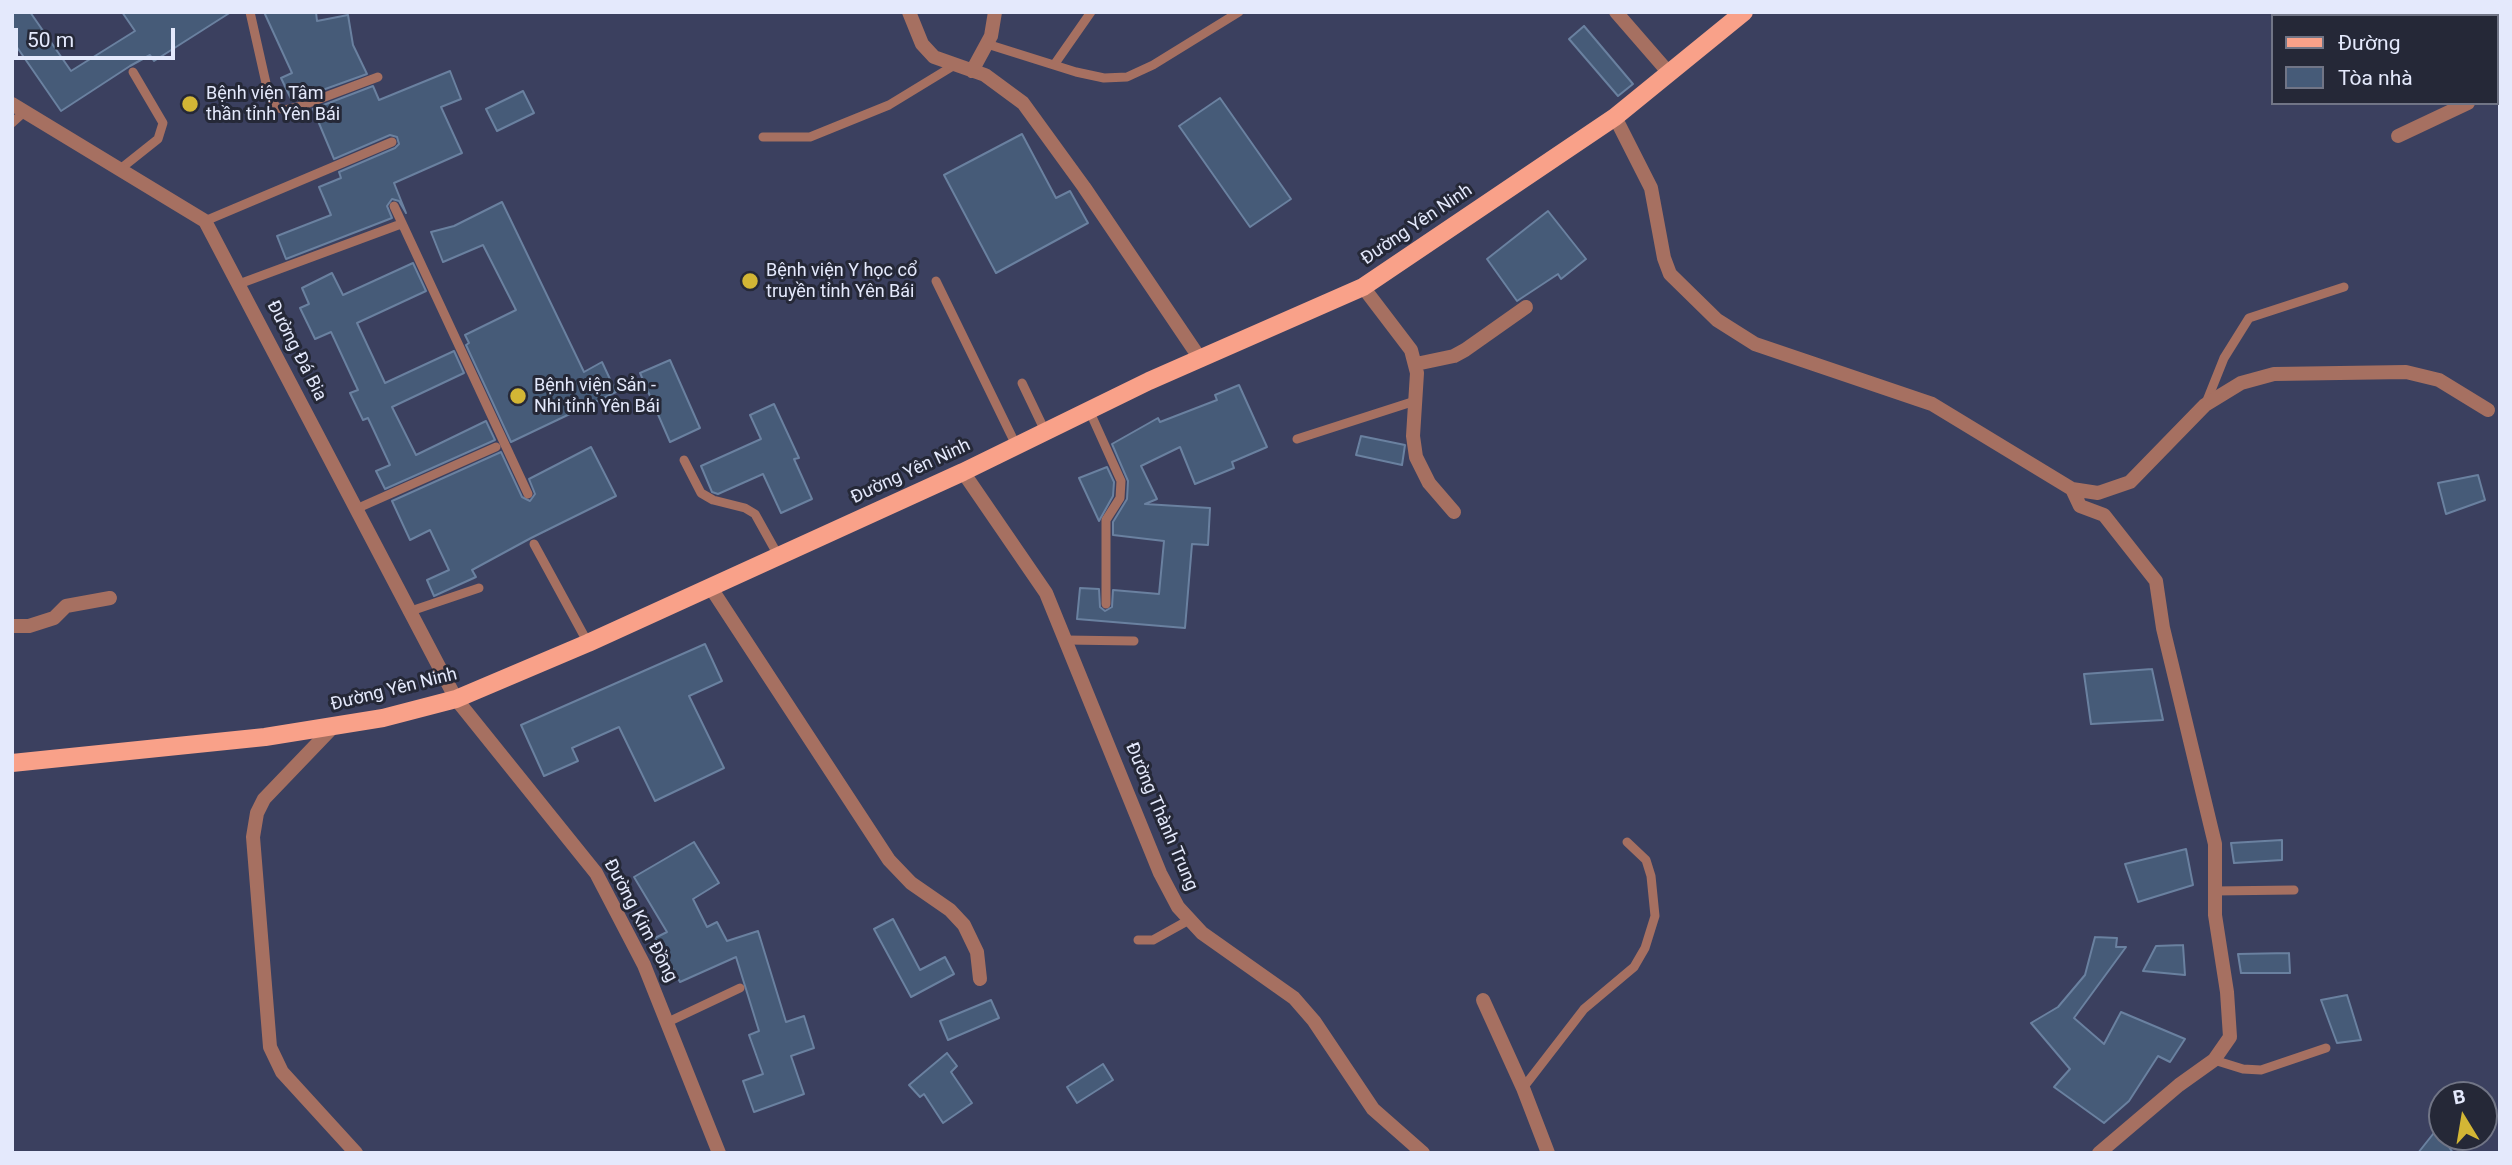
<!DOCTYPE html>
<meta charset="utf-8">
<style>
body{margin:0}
#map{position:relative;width:2512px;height:1165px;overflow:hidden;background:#3b405f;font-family:Roboto,sans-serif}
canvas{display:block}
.frame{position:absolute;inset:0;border:14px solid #e4e9fc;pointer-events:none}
.legend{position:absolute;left:2271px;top:14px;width:228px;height:91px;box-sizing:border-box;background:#252837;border:2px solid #717586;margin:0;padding:9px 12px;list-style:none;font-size:21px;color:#e4e9fc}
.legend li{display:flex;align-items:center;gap:14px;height:35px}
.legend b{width:35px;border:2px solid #717586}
.north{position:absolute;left:2428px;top:1081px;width:70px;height:70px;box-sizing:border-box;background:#252837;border:2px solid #717586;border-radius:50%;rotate:349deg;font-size:19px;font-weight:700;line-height:28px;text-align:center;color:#e4e9fc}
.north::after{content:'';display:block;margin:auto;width:24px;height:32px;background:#d3b635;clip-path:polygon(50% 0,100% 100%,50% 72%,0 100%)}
.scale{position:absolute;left:14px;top:28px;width:161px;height:32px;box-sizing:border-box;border:4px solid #e4e9fc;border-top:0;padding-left:9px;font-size:21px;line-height:24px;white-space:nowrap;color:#e4e9fc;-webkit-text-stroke:5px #252837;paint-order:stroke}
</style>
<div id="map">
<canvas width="2512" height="1165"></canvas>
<div class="frame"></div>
<ul class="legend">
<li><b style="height:9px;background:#f9a189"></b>Đường</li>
<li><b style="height:19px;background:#465b78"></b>Tòa nhà</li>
</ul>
<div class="north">B</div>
<div class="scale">50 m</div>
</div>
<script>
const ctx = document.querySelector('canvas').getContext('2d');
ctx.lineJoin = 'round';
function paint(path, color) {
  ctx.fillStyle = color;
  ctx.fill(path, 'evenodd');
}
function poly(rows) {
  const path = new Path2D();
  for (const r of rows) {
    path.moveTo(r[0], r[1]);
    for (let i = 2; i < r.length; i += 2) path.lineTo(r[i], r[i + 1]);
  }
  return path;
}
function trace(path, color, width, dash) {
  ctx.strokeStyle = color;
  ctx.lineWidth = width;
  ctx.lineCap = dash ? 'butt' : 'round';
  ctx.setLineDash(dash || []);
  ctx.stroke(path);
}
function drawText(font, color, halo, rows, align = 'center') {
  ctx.font = font + ' Roboto,sans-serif';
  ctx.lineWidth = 6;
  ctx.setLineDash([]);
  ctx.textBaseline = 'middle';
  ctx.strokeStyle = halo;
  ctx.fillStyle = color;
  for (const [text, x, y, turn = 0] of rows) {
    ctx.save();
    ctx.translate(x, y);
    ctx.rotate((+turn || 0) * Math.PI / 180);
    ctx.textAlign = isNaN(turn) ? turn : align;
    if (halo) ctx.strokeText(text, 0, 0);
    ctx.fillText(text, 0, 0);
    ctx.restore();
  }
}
const building = poly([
 [12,12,30,12,71,71,135,31,122,12,231,12,154,61,150,55,130,66,61,111,12,40,12,12],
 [264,12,316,12,317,21,348,15,353,45,367,74,292,101,281,78,292,73,264,12],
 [1584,26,1633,84,1618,96,1569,39,1584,26],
 [450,71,461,99,441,107,462,153,394,183,406,213,399,201,392,199,387,206,392,218,286,259,277,236,331,215,319,187,341,178,339,172,395,148,399,144,397,137,390,135,334,159,313,109,373,86,379,100,450,71],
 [523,91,534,113,497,131,486,109,523,91],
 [1220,98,1291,199,1250,227,1179,126,1220,98],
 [1022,134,1056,198,1070,191,1088,223,996,273,944,175,1022,134],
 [502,202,584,372,602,362,616,392,511,442,466,345,469,343,465,335,516,310,483,245,443,262,431,232,454,226,502,202],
 [1548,211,1586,259,1561,279,1558,274,1517,301,1487,259,1548,211],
 [413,263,426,291,357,323,385,383,454,351,464,373,392,407,416,455,486,421,495,440,385,489,376,471,390,465,368,418,363,420,350,393,358,390,331,332,315,339,300,308,309,304,302,288,332,273,343,295,413,263],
 [670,360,700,428,670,442,640,373,670,360],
 [1239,385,1267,447,1232,462,1234,468,1195,484,1180,447,1141,466,1157,499,1145,504,1210,508,1208,545,1192,544,1185,628,1077,619,1080,588,1099,589,1100,607,1105,611,1112,607,1113,590,1159,594,1164,541,1113,535,1113,522,1127,499,1128,481,1112,444,1158,418,1160,422,1217,400,1215,395,1239,385],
 [774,404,799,458,794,459,812,499,781,513,763,474,718,494,712,492,701,466,761,439,750,415,774,404],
 [1361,436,1405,445,1402,465,1356,455,1361,436],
 [591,447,616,496,531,538,472,570,476,577,434,596,427,580,449,570,430,530,410,540,392,501,501,452,522,497,530,501,535,494,529,479,591,447],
 [1107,467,1114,482,1113,496,1099,521,1079,478,1107,467],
 [2478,475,2485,500,2446,514,2438,483,2478,475],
 [705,644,722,681,689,696,724,768,655,801,619,727,572,748,578,761,544,776,521,725,705,644],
 [2152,669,2163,720,2091,724,2084,674,2152,669],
 [2282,840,2282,860,2234,863,2231,843,2282,840],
 [694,842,719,883,693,899,707,927,717,922,727,941,758,931,786,1022,804,1016,814,1048,791,1056,804,1094,754,1112,743,1081,763,1074,749,1035,759,1031,736,957,680,982,655,938,667,932,634,877,694,842],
 [2186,849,2193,885,2138,902,2125,864,2186,849],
 [893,919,920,970,945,957,954,974,911,997,874,929,893,919],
 [2095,937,2117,938,2116,947,2126,947,2074,1018,2104,1044,2121,1012,2185,1039,2170,1062,2158,1056,2129,1101,2104,1123,2054,1087,2070,1069,2031,1023,2058,1007,2085,975,2095,937],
 [2183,945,2185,975,2143,971,2156,946,2183,945],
 [2289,953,2290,973,2241,973,2238,954,2289,953],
 [2347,995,2361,1040,2337,1043,2321,1000,2347,995],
 [991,1000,999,1018,948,1040,940,1021,991,1000],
 [947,1053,957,1066,951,1072,972,1103,943,1123,924,1094,920,1097,909,1085,947,1053],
 [1103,1064,1113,1080,1077,1103,1067,1087,1103,1064],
 [2437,1129,2453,1153,2418,1153,2437,1129]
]);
const service = poly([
 [250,12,268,92,276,107,285,110,298,107,378,77],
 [987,44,1076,72,1104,78,1127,77,1153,65,1239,12],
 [1054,65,1091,12],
 [12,123,23,113],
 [763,137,810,137,889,105,953,66],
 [119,170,158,139,163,123,133,72],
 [394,206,528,494],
 [205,221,392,142],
 [936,281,1016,445],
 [239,284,401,224],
 [1022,383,1045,431],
 [2206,403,2224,358,2249,318,2344,287],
 [1089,410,1121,481,1120,498,1106,520,1106,604],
 [1297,439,1415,401],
 [684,460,701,493,713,500,745,508,755,514,779,557],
 [356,509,496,447],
 [534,544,588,643],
 [408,612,479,588],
 [1066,640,1134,641],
 [2214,891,2294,890],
 [1138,940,1153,940,1189,920],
 [668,1022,740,988],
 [2214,1060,2243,1069,2261,1070,2326,1048],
 [1523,1088,1584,1009,1634,967,1645,948,1655,916,1651,876,1646,860,1627,842]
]);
const minor = poly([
 [909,12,922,44,934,57,985,75,1023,103,1084,187,1201,360],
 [1616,12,1669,73],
 [2463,12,2464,16],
 [972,71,991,36,995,12],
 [1615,117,1651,188,1664,258,1670,274,1717,320,1755,344,1932,404,2072,489,2098,493,2130,482,2205,405,2241,383,2274,374,2406,372,2439,380,2488,410],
 [2398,136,2468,103],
 [1363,287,1411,350,1417,373,1413,436,1416,457,1429,483,1454,512],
 [1416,364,1454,356,1465,350,1526,307],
 [963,472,1046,593,1160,873,1178,907,1202,933,1294,998,1314,1021,1373,1109,1423,1153],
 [2072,489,2080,506,2104,515,2156,581,2163,628,2215,844,2215,915,2227,992,2230,1037,2214,1060,2179,1085,2099,1153],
 [711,588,889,860,911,883,950,910,964,925,977,952,980,979],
 [12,626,29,626,54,618,66,606,110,598],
 [334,726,264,799,257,813,253,837,270,1047,282,1072,356,1153],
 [1483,1000,1523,1088,1548,1153]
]);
const tertiary = poly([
 [12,104,205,221,456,699,596,873,644,965,719,1153]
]);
const primary = poly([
 [12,763,265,737,383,718,456,699,588,643,963,472,1149,381,1363,287,1615,117,1744,12]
]);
const markers = [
 [190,104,9,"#d3b635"],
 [750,281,9,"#d3b635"],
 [518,396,9,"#d3b635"]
];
const poiNames = [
 ["Bệnh viện Tâm",206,94],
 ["thần tỉnh Yên Bái",206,115],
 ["Bệnh viện Y học cổ",766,271],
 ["truyền tỉnh Yên Bái",766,292],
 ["Bệnh viện Sản -",534,386],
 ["Nhi tỉnh Yên Bái",534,407]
];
const streetNames = [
 ["Đường Yên Ninh",1417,225,-34],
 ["Đường Đá Bia",296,351,63],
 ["Đường Yên Ninh",911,472,-25],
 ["Đường Yên Ninh",394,690,-14],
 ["Đường Thành Trung",1161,817,67],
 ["Đường Kim Đồng",640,921,62]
];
paint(building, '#465b78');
trace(building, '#6a81a0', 2);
trace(service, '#a67061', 9);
trace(minor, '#a67061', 14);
trace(tertiary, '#a67061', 14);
trace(primary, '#f9a189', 18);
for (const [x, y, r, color] of markers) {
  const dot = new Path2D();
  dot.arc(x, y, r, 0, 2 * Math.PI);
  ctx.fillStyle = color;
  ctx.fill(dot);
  trace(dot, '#252837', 2.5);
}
drawText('18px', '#e4e9fc', '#252837', poiNames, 'left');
drawText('18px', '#e4e9fc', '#252837', streetNames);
</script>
